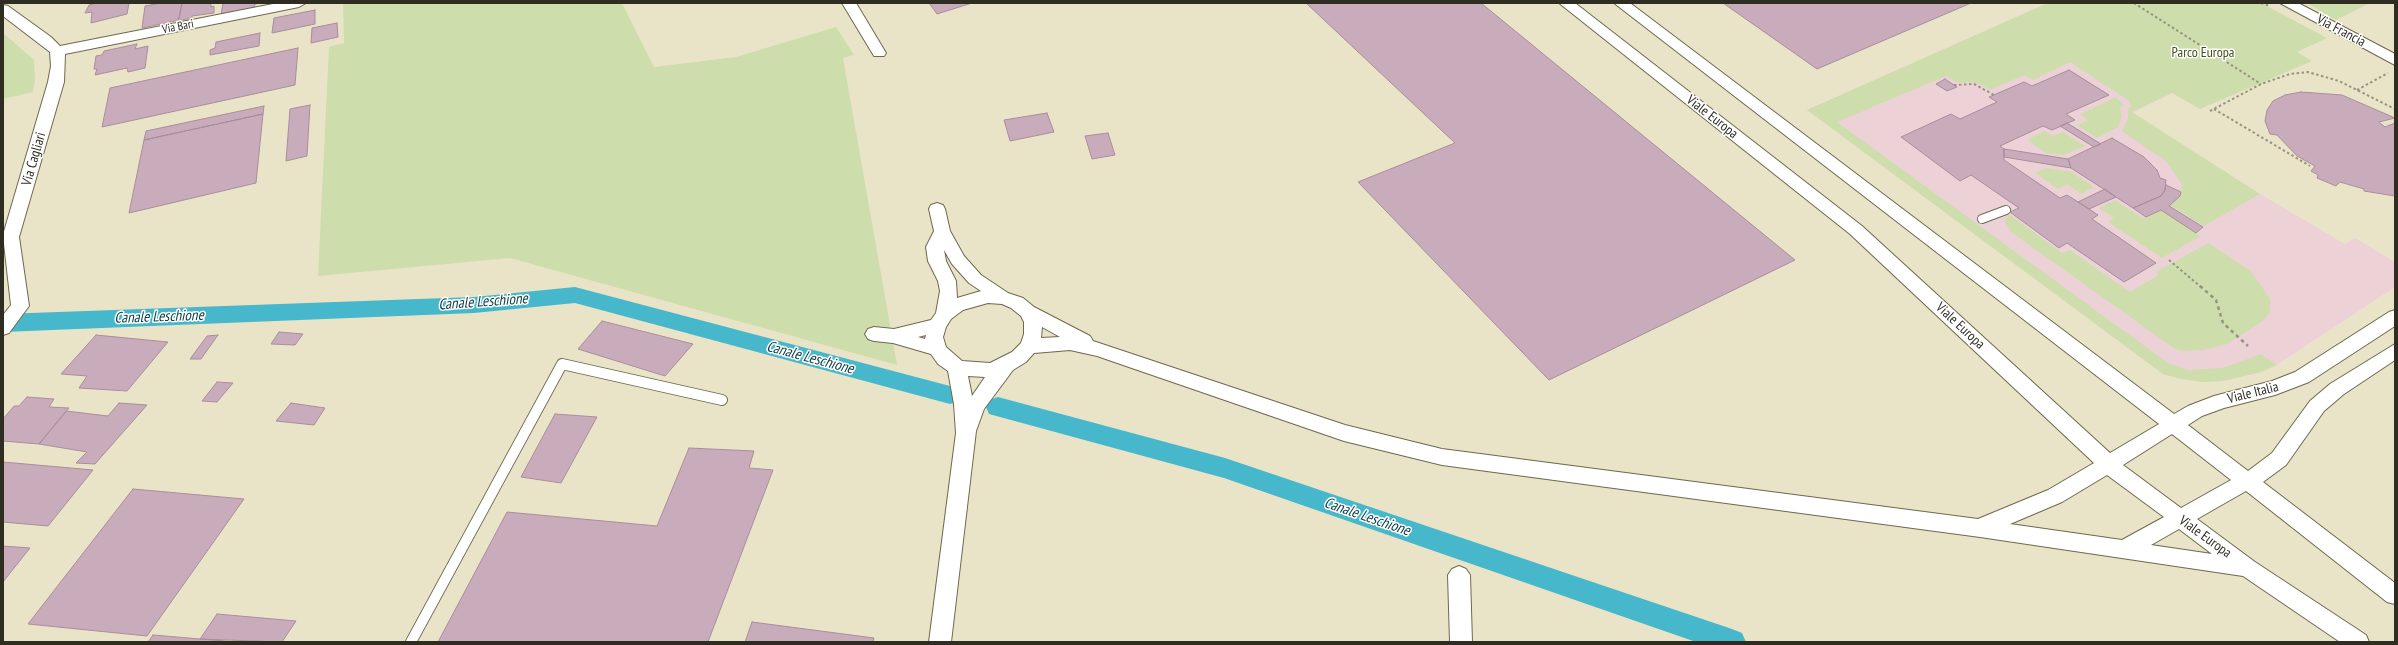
<!DOCTYPE html>
<style>
body{margin:0}
#map{position:relative;width:2398px;height:645px;overflow:hidden;background:#e9e4c7;font-family:"PT Sans Narrow",sans-serif}
canvas{display:block}
.frame{position:absolute;inset:0;border:4px solid #2f2d22;pointer-events:none}
</style>
<div id="map">
<canvas width="2398" height="645"></canvas>
<div class="frame"></div>
</div>
<script>
const ctx = document.querySelector('canvas').getContext('2d');
ctx.lineJoin = 'round';
function paint(path, color) {
  ctx.fillStyle = color;
  ctx.fill(path, 'evenodd');
}
function poly(rows) {
  const path = new Path2D();
  for (const r of rows) {
    path.moveTo(r[0], r[1]);
    for (let i = 2; i < r.length; i += 2) path.lineTo(r[i], r[i + 1]);
  }
  return path;
}
function trace(path, color, width, dash) {
  ctx.strokeStyle = color;
  ctx.lineWidth = width;
  ctx.lineCap = dash ? 'butt' : 'round';
  ctx.setLineDash(dash || []);
  ctx.stroke(path);
}
function drawText(font, color, halo, rows, align = 'center') {
  ctx.font = font + ' "PT Sans Narrow",sans-serif';
  ctx.lineWidth = 3;
  ctx.setLineDash([]);
  ctx.textBaseline = 'middle';
  ctx.strokeStyle = halo;
  ctx.fillStyle = color;
  for (const [text, x, y, turn = 0] of rows) {
    ctx.save();
    ctx.translate(x, y);
    ctx.rotate((+turn || 0) * Math.PI / 180);
    ctx.textAlign = isNaN(turn) ? turn : align;
    if (halo) ctx.strokeText(text, 0, 0);
    ctx.fillText(text, 0, 0);
    ctx.restore();
  }
}
const medical = poly([
 [2032,10,2172,93,2132,113,2260,194,2345,244,2355,238,2395,262,2395,287,2277,365,2261,372,2223,381,2203,382,2181,379,2163,374,1807,110]
]);
const green = poly([
 [343,3,622,3,654,67,736,57,836,27,854,55,843,58,897,365,510,258,318,276,329,47,344,43],
 [2048,3,2261,3,2327,38,2297,52,2312,61,2200,109,2172,93,2132,112,2260,194,2204,226,2170,205,2180,196,2182,184,2166,161,2122,131,2128,118,2128,109,2131,106,2128,100,2070,62,2033,80,2024,75,1990,90,1978,83,1956,82,1946,76,1837,122,2168,363,2188,370,2223,368,2261,354,2277,365,2261,372,2223,381,2203,382,2181,379,2163,374,1807,110],
 [2307,3,2370,3,2336,20],
 [3,33,34,60,35,80,33,92,3,99],
 [2116,97,2124,105,2120,108,2122,117,2118,127,2097,138,2077,125,2088,120,2080,114],
 [2044,131,2053,136,2063,132,2085,146,2064,155,2046,153,2027,140],
 [2046,168,2072,172,2094,187,2081,194,2067,184,2058,189,2035,173],
 [2115,200,2143,219,2161,210,2201,236,2162,258,2108,222,2114,218,2099,208],
 [2009,214,2062,253,2070,250,2130,292,2159,275,2156,272,2208,243,2251,271,2270,299,2270,312,2264,320,2227,344,2203,350,2182,351,2175,349,2011,232,2005,222]
]);
const canal = poly([
 [575,287,950,386,959,388,962,395,959,402,950,404,575,303,474,313,3,332,3,314,474,297,575,287],
 [998,397,1225,458,1732,629,1742,633,1746,642,1696,642,1224,478,989,414,986,407,989,400,998,397]
]);
const building = poly([
 [97,3,129,3,127,14,91,23,92,12,85,13,89,5,97,3],
 [161,3,182,3,179,20,142,28,145,6,161,3],
 [182,3,211,3,211,7,214,6,214,13,192,16,192,18,178,21,182,3],
 [223,3,261,3,255,4,254,9,221,15,223,3],
 [929,3,972,3,937,14,929,3],
 [1306,3,1481,3,1795,260,1549,380,1358,182,1455,143,1306,3],
 [1723,3,1971,3,1817,69,1723,3],
 [315,10,315,24,272,33,274,18,315,10],
 [337,23,338,37,311,43,312,28,337,23],
 [260,33,259,46,210,55,210,50,215,48,216,42,260,33],
 [137,44,135,49,148,46,145,68,128,72,127,68,95,75,97,69,94,69,96,56,102,55,104,51,137,44],
 [298,48,295,85,102,127,110,88,298,48],
 [2069,70,2109,95,2066,114,2075,120,2052,130,2043,126,2000,146,2004,149,2004,160,2060,198,2067,195,2086,207,2098,215,2092,219,2156,263,2124,282,2067,243,2059,248,2010,212,2019,208,1971,175,1960,181,1901,137,1951,114,1960,119,1997,102,1989,97,2024,82,2032,86,2069,70],
 [1945,79,1957,87,1947,91,1936,84,1945,79],
 [2301,92,2342,95,2395,118,2379,122,2385,127,2395,123,2395,196,2364,191,2364,189,2340,182,2336,186,2317,178,2318,175,2311,171,2315,166,2297,156,2277,135,2270,134,2265,121,2267,110,2273,101,2285,95,2301,92],
 [310,105,307,156,286,161,290,109,310,105],
 [264,106,263,114,144,140,146,131,264,106],
 [1047,113,1054,132,1010,141,1004,120,1047,113],
 [263,114,256,183,129,213,144,140,263,114],
 [2067,123,2101,144,2094,147,2060,126,2067,123],
 [1108,133,1115,155,1092,159,1085,136,1108,133],
 [2112,138,2144,157,2157,170,2160,178,2166,180,2165,190,2161,196,2133,208,2071,168,2068,159,2112,138],
 [2004,149,2068,159,2071,168,2004,157,2004,149],
 [2166,185,2181,192,2180,196,2169,206,2203,227,2196,233,2161,210,2146,217,2133,208,2161,196,2165,190,2166,185],
 [2105,189,2116,197,2089,209,2078,202,2105,189],
 [602,321,693,344,665,376,578,349,602,321],
 [279,332,303,334,295,345,271,344,279,332],
 [96,335,168,342,127,391,79,388,87,376,61,374,96,335],
 [218,335,201,359,190,359,207,336,218,335],
 [217,382,233,383,217,402,202,401,217,382],
 [27,397,54,399,49,407,69,408,39,444,3,441,3,419,14,406,19,406,27,397],
 [119,403,147,405,95,464,76,463,87,452,39,444,66,411,108,416,119,403],
 [291,403,325,408,314,425,276,421,291,403],
 [555,414,597,417,561,483,521,477,555,414],
 [689,448,754,451,749,468,773,470,708,642,438,642,507,512,657,526,689,448],
 [3,462,93,470,48,526,3,522,3,462],
 [133,489,244,499,147,636,28,624,133,489],
 [3,546,30,548,3,582,3,546],
 [217,614,296,621,282,642,200,639,217,614],
 [752,622,874,638,873,642,745,642,752,622],
 [153,635,200,639,237,642,148,642,153,635]
]);
const pathFar1 = poly([
 [2134,3,2261,84],
 [2261,3,2270,6],
 [1954,85,1974,84,1994,95],
 [2357,90,2388,73],
 [2214,109,2310,166],
 [2210,111,2261,84,2290,74,2308,72,2339,81,2395,109],
 [2169,260,2201,287]
]);
const path = poly([
 [2200,286,2216,300,2223,323,2248,346]
]);
const laneFar1 = poly([
 [1982,219,2006,210]
]);
const lane = poly([
 [411,642,562,364,722,400]
]);
const street = poly([
 [278,3,306,3,299,7,65,54,64,82,19,237,29,306,9,333,3,335,3,315,11,305,3,235,48,82,51,66,50,52,3,16,3,5,8,6,51,37,60,46,278,3],
 [842,3,856,3,886,53,884,56,874,56,842,3],
 [1559,3,1575,3,1862,226,2110,453,2159,424,1614,3,1630,3,2174,414,2188,406,2214,396,2272,381,2295,372,2389,312,2395,310,2395,326,2309,382,2275,395,2224,408,2202,416,2188,425,2248,471,2272,453,2310,401,2330,384,2395,344,2395,360,2344,394,2324,411,2286,465,2263,482,2395,583,2395,604,2387,602,2246,491,2197,519,2255,562,2366,635,2369,642,2340,642,2243,576,1980,537,1442,465,1344,441,1097,356,1070,350,1034,353,1026,362,1013,370,984,409,976,431,951,642,929,642,956,433,954,404,948,371,938,364,931,354,893,343,874,341,868,339,865,334,868,329,874,327,894,329,931,320,936,313,940,291,938,281,928,261,926,247,934,231,929,209,931,205,937,203,943,205,945,209,950,231,964,256,981,275,1008,293,1023,298,1034,307,1090,336,1093,341,1345,425,1442,449,1978,519,2048,490,2094,463,1850,234,1559,3],
 [944,250,952,264,969,283,981,291,957,298,956,281,946,261,944,250],
 [988,303,1002,304,1011,308,1021,316,1024,322,1024,334,1021,343,1012,352,990,363,962,361,946,347,943,337,946,327,951,319,963,310,988,303],
 [1042,327,1060,337,1041,338,1042,327],
 [926,335,925,339,918,337,926,335],
 [968,376,985,377,972,396,968,376],
 [2172,434,2231,480,2181,508,2123,465,2172,434],
 [2107,475,2164,517,2122,540,2010,524,2062,502,2107,475],
 [2179,529,2212,554,2151,545,2179,529],
 [2280,3,2298,3,2395,54,2395,65,2280,3],
 [1459,566,1466,569,1470,575,1472,642,1450,642,1448,575,1452,569,1459,566]
]);
const farStreetnames = [
 ["Via Bari",178,27,-11]
];
const streetNames = [
 ["Via Francia",2341,31,28],
 ["Viale Europa",1712,117,38],
 ["Via Cagliari",34,159,-74],
 ["Viale Europa",1960,326,43],
 ["Viale Italia",2253,393,-14],
 ["Viale Europa",2205,537,36]
];
const parkNames = [
 ["Parco Europa",2203,53]
];
const waterNames = [
 ["Canale Leschione",483,302,-4],
 ["Canale Leschione",159,317,-2],
 ["Canale Leschione",810,358,15],
 ["Canale Leschione",1367,517,19]
];
paint(medical, '#ecd2d6');
paint(green, '#ceddac');
paint(canal, '#47b7cb');
paint(building, '#c8acbb');
trace(building, '#a98d9c', 1);
trace(laneFar1, '#6d694f', 10);
trace(lane, '#6d694f', 12);
trace(street, '#6d694f', 2);
trace(pathFar1, '#97937e', 2, [2.5, 2.5]);
trace(path, '#97937e', 2.5, [3.5, 3.5]);
trace(laneFar1, '#fff', 8);
trace(lane, '#fff', 10);
paint(street, '#fff');
drawText('12px', '#2f2d22', '#fff', farStreetnames);
drawText('14px', '#2f2d22', '#fff', streetNames);
drawText('14px', '#425019', '#fff', parkNames);
drawText('italic 15px', '#0d4049', '#fff', waterNames);
</script>
